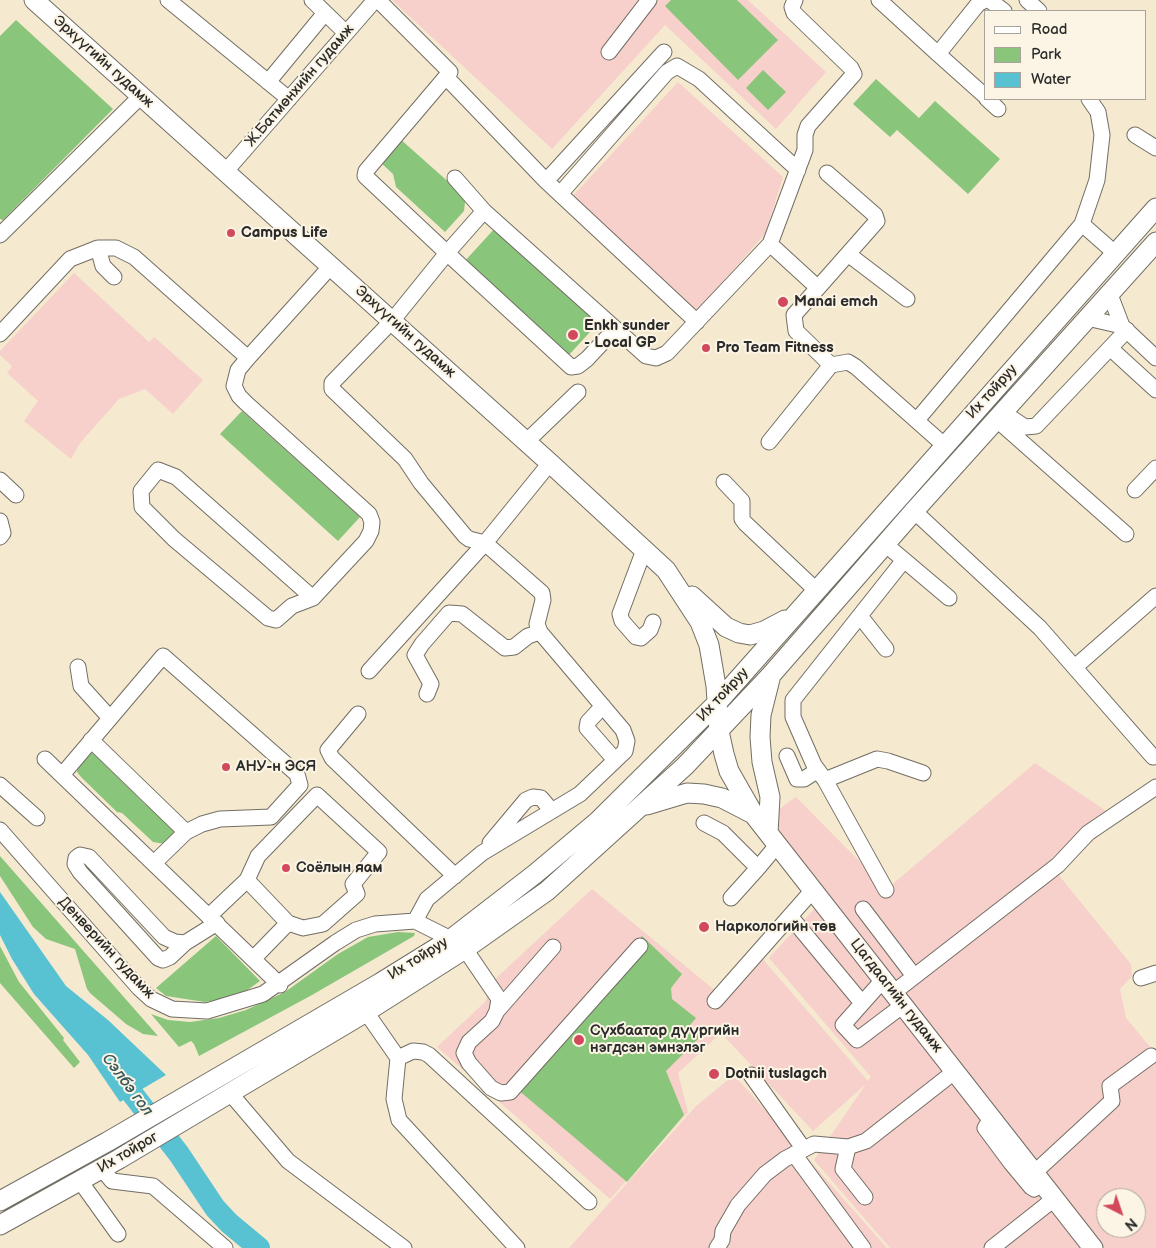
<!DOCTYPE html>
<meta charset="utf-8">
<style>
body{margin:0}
#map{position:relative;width:1156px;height:1248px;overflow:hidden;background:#f5e9cf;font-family:"Balsamiq Sans",sans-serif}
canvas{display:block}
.legend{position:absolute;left:984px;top:10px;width:162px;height:90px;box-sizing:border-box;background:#fcf5e5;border:1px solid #a8a49b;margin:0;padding:6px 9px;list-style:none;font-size:15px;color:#2b2b2b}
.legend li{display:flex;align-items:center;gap:10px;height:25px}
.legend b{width:25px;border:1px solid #a8a49b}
.north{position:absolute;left:1096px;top:1188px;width:50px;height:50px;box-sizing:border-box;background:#fcf5e5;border:1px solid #a8a49b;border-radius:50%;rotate:139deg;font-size:14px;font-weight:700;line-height:20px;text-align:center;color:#2b2b2b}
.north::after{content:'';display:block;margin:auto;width:18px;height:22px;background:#d1495b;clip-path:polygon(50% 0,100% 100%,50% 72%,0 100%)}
</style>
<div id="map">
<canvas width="1156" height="1248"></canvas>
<ul class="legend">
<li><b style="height:6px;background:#fff"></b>Road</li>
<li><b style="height:14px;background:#89c57a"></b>Park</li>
<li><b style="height:14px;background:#58c2d3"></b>Water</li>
</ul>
<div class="north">N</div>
</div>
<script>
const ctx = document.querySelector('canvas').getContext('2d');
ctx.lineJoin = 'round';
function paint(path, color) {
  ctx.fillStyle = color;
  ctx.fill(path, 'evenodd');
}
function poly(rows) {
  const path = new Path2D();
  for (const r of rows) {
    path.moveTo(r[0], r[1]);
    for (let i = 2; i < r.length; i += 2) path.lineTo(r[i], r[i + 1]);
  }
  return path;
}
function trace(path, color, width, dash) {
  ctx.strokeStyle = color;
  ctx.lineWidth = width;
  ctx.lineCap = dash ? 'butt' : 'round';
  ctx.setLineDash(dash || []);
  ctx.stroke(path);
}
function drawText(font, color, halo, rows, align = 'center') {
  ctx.font = font + ' "Balsamiq Sans",sans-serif';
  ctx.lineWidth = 4;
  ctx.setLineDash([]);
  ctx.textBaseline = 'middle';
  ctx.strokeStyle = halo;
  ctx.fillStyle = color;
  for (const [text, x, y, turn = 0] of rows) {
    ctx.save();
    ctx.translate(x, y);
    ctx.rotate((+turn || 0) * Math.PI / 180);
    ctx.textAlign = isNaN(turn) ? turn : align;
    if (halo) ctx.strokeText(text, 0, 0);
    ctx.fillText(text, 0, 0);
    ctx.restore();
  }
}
const built = poly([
 [392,0,748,0,826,72,776,129,665,25,552,149],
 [678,82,783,177,765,234,696,312,572,197],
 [74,273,149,342,154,337,203,380,173,414,145,389,119,399,80,443,71,459,24,421,38,401,7,373,12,366,0,355,0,351],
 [1035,763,1118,819,1057,873,1131,964,1132,976,1120,989,1126,1018,1156,1054,1156,1248,890,1248,814,1160,866,1084,813,1131,721,1033,678,1073,688,1112,610,1199,437,1047,485,1002,494,980,592,889,723,997,760,956,868,1081,871,1077,769,958,827,895,769,816,796,797,887,889],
 [1106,1198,1136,1198,1136,1228,1106,1228],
 [734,1075,887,1248,569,1248,696,1106]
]);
const green = poly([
 [671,0,737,0,778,40,738,80,665,6],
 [16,20,113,109,3,220,0,219,0,36],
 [763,70,786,92,768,110,746,88],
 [876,79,919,118,935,101,1000,159,968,194,897,130,890,137,853,104],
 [399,138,462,194,465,202,464,211,445,232,396,187,393,174,379,161],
 [496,227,600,321,568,356,464,262],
 [242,411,360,517,338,541,220,434],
 [89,752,94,754,146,805,156,806,176,824,174,833,165,844,153,842,122,813,117,812,81,777,77,772,78,765],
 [0,856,158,1036,143,1034,126,1024,90,993,87,989,75,949,46,939,33,927,0,876],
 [398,932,415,933,414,936,312,995,199,1056,194,1044,191,1041,179,1047,151,1014,168,1020,190,1022,219,1018,246,1010,285,992,338,954,368,937],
 [216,936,260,981,246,991,224,999,205,1002,166,996,156,988],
 [642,936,682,974,671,988,672,999,696,1018,690,1025,701,1036,666,1071,684,1115,627,1182,510,1083],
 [0,946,19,982,64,1038,63,1040,80,1062,74,1068,0,983]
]);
const water = poly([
 [0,892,66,986,108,1020,166,1075,120,1102,88,1055,34,994,12,959,0,935]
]);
const river = poly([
 [114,1070,179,1154,215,1208,229,1223,259,1248]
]);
const minor = poly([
 [168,0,289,99],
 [312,0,346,33],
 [378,0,450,72,366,171,365,176,447,253,392,321,332,383,332,389,405,459,421,483,465,536,469,539,485,543],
 [879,0,938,54],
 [989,0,1004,11],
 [1027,0,1039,11],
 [609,52,649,0],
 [447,78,546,181,697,322],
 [268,82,325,13],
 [985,96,938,54,978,4,985,0],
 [987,99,998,109],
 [1089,99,1098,112,1102,135,1097,180,1082,224,1116,254],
 [1135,135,1156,148],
 [226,171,375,0],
 [827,173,875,215,877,221,794,315,796,331,831,365,848,362,856,367,944,445],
 [455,178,484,211,646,356,656,358,667,353,770,244,805,150,805,135,808,126,854,74,851,68,794,13,792,7,795,0],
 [546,181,664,52],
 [560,194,667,72,677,66,699,79,798,170],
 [484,211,447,253,571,367,578,366,587,359,615,329],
 [0,235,141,96],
 [770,244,818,288],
 [98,248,103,266,114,277],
 [848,254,907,299],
 [1109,292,1122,326,1156,358],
 [1087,318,1122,326],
 [0,334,70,259,98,248,116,248,134,257,248,358],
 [1110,348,1156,390],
 [1004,413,1025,427,1036,426,1127,330],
 [917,420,1082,224],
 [997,420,1126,534],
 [526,442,578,392],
 [769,442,831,365],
 [158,470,176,477,313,598,292,606,276,620,268,618,174,539,142,507,141,491,158,470],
 [0,480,16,495],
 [724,482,742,501,742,519,745,523,817,591],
 [1135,490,1156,468],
 [914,511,1040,628,1153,757],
 [0,521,3,533,0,537],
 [885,544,949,598],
 [644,550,620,614,622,621,636,637,641,638,650,630,653,622],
 [313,598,366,541,371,531,372,522,369,514,246,403,239,396,234,386,238,370,248,358,331,266],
 [860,616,886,649],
 [78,667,81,686,110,718],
 [1075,667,1156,596],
 [369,671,485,543],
 [427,694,431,684,415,655,422,644,449,613,462,614,505,648,514,647,528,636,540,632],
 [603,706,588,722,587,728,615,760],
 [358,714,328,750,332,758,455,876],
 [91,740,186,832],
 [787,756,797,779,804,779,818,770],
 [45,759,280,985],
 [62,775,163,656,297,774,300,785,271,817,220,819,202,824,186,832,154,863],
 [825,780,877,759,888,761,923,773],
 [0,785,37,818],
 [317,795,379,852,353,884,357,894,323,924,303,928,288,923,247,880,258,856,317,795],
 [704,823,723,833,758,868,778,844],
 [0,830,139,988,151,999,172,1009,207,1011,263,994,335,943,356,930,375,924,415,921,451,939],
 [490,843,526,800,533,797,541,798,552,811],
 [886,890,825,780,814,765,793,717,793,700,904,560],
 [731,898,758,868],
 [863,909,914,976],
 [209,916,247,880],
 [790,916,862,1003],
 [415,921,427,899,482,853,580,794,625,751,627,741,623,730,540,632,537,624,543,600,542,593,485,543,550,463],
 [185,943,170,957,163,960,158,958,80,872,75,864,76,858,80,855,89,857,164,937,175,942,185,943,217,923],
 [465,949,499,999,497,1011,492,1021,469,1042,464,1053,469,1063,491,1088,501,1093,510,1092,640,946],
 [253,959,288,923],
 [1141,978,1156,973],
 [883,980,843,1025,857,1040,902,1006],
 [893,993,1058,865,1088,833,1156,787],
 [715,1001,813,890],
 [497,1011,553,947],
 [366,1012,398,1058,394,1099,399,1120,517,1248],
 [398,1058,413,1051,423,1052,429,1055,589,1202],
 [751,1075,803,1148],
 [230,1093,288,1161,404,1248],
 [991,1118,985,1128,1011,1163,1031,1187,1034,1189,1042,1183],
 [848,1147,843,1169,865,1197],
 [794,1154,863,1248],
 [102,1169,112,1181,153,1186,225,1248],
 [1034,1173,1112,1101,1110,1086,1151,1056],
 [80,1181,118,1234],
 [717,1248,722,1240,723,1231,738,1205,765,1174,785,1159,814,1144,848,1147,866,1141,954,1072],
 [992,1248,1054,1199]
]);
const major = poly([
 [34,0,550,463,666,570,700,622,709,645,716,686,719,731,724,754,729,771,754,815,1093,1248],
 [692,596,726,627,739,633,750,635,764,631,785,620],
 [647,805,687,793,704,794,722,798,753,814],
 [768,833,770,797,762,762,760,737,761,715,770,679],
 [0,1201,107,1142,380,983,451,939,535,874,598,821,717,703,1156,208],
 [0,1225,119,1159,366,1012,465,949,547,891,685,766,771,675,914,511,1156,242]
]);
const markers = [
 [231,233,5,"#d1495b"],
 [783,302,6,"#d1495b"],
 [573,335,6,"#d1495b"],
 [706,348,5,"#d1495b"],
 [226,767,5,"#d1495b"],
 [286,868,5,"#d1495b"],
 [704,927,6,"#d1495b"],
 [579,1040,6,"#d1495b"],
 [714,1074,6,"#d1495b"]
];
const streetNames = [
 ["Эрхүүгийн гудамж",103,62,42],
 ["Ж.Батмөнхийн гудамж",300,86,-49],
 ["Эрхүүгийн гудамж",405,332,42],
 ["Их тойруу",992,392,-48],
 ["Их тойруу",723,695,-47],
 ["Денверийн гудамж",106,948,47],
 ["Их тойруу",418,959,-32],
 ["Цагдаагийн гудамж",896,996,52],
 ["Их тойрог",128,1153,-30]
];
const poiNames = [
 ["Campus Life",241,233],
 ["Manai emch",794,302],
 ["Enkh sunder",584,326],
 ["- Local GP",584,343],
 ["Pro Team Fitness",716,348],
 ["АНУ-н ЭСЯ",236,767],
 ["Соёлын яам",296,868],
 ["Наркологийн төв",715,927],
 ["Сүхбаатар дүүргийн",590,1031],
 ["нэгдсэн эмнэлэг",590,1048],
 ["Dotnii tuslagch",725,1074]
];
const waterNames = [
 ["Сэлбэ гол",127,1085,53]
];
paint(built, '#f7d0cb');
paint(green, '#89c57a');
paint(water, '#58c2d3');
trace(river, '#58c2d3', 22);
trace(minor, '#726e64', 17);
trace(major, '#726e64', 21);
trace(minor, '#fff', 15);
trace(major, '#fff', 19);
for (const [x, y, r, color] of markers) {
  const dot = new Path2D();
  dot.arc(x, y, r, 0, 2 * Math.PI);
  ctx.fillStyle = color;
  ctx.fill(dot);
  trace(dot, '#fcf5e5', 2);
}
drawText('15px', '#2b2b2b', '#fcf5e5', streetNames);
drawText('bold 15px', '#2b2b2b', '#fcf5e5', poiNames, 'left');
drawText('italic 16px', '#38585d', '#fcf5e5', waterNames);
</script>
